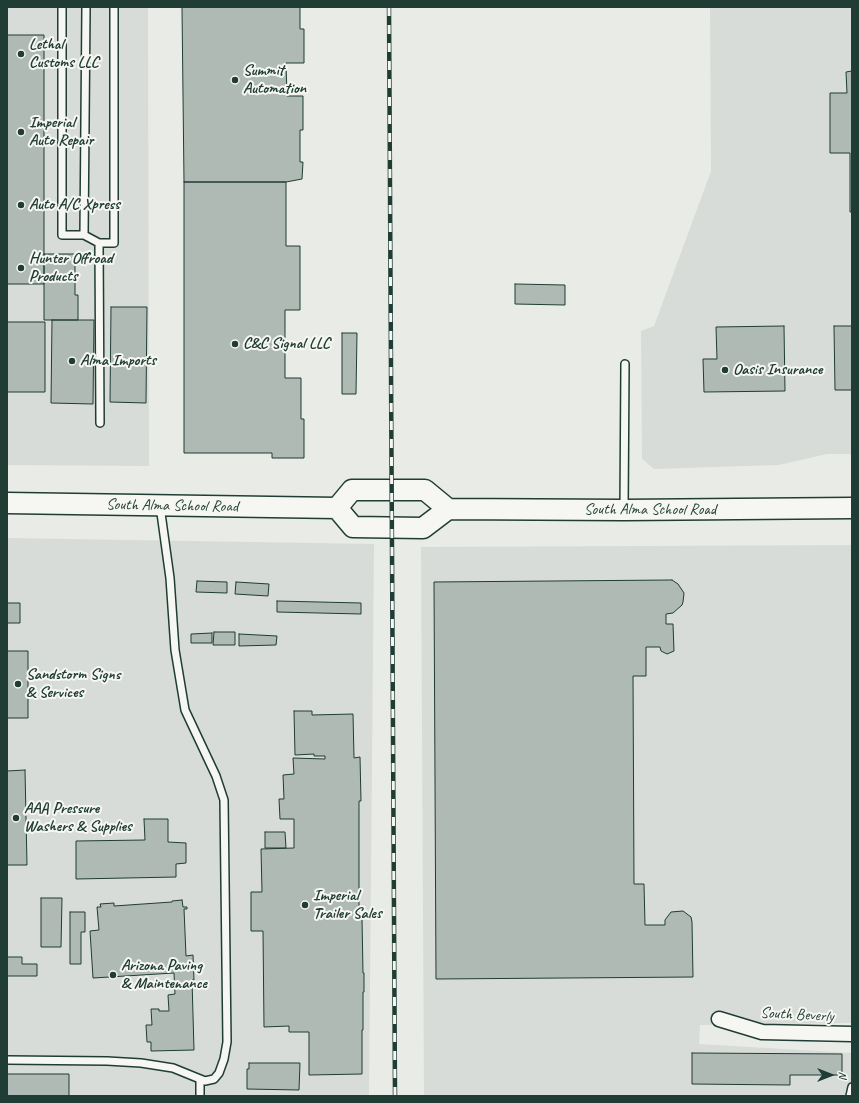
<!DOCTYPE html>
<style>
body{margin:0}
#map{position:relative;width:859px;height:1103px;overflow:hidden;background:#e9ebe7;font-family:Caveat,sans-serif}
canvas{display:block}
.frame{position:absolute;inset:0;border:8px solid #1f3d34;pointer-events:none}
.north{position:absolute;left:811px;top:1055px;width:40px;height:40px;-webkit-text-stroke:3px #f6f6f2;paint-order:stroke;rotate:90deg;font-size:11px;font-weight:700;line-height:16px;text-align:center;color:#1f3d34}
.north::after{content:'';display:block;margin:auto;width:14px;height:18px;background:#1f3d34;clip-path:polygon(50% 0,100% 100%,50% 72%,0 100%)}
</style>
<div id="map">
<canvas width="859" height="1103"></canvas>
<div class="frame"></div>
<div class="north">N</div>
</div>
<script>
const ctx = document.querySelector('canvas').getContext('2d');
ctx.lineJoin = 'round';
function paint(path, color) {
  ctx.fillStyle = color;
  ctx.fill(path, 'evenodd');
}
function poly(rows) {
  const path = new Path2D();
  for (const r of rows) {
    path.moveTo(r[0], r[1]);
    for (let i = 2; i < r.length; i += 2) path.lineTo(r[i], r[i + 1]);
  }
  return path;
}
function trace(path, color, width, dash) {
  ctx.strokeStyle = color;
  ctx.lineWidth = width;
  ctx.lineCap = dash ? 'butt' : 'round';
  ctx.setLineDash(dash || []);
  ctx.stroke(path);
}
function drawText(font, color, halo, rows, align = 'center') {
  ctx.font = font + ' Caveat,sans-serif';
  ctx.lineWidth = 4;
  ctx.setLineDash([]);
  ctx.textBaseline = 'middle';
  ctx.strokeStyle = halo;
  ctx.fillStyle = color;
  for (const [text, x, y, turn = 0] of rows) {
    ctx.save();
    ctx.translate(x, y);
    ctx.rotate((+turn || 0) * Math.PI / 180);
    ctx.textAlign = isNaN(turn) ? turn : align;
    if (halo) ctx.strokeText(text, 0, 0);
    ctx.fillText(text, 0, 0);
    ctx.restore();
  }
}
const built = poly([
 [7,7,148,7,149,466,7,465],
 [710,7,852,7,852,454,827,454,779,465,654,469,642,459,641,331,654,326,711,171],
 [7,538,374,544,369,1096,7,1096],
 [852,545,852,1023,700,1025,699,1044,852,1053,852,1096,424,1096,421,547]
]);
const building = poly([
 [182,7,300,7,300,29,304,29,304,63,286,63,287,96,303,96,303,130,300,130,300,162,303,162,302,179,286,182,184,182,182,7],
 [7,35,44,35,44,284,7,284,7,35],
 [852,71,852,212,850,212,850,153,830,153,830,93,847,93,846,72,852,71],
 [184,182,286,182,286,246,300,246,300,310,285,310,285,378,301,378,301,419,304,419,304,458,272,458,272,453,184,453,184,182],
 [44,254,75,254,75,295,78,295,78,320,44,320,44,254],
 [515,284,565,285,565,305,515,304,515,284],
 [111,307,147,307,146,403,110,402,111,307],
 [52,320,94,320,93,404,51,403,52,320],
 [7,322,45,322,45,392,7,392,7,322],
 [784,326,785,391,704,392,703,359,717,359,716,327,784,326],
 [834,326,852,326,852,390,835,390,834,326],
 [342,333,357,333,356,394,342,394,342,333],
 [672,580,678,584,684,593,683,602,682,605,673,613,666,614,666,624,673,624,674,651,667,654,661,651,660,647,646,647,646,676,633,676,634,884,644,884,645,925,665,925,665,920,671,912,683,911,691,917,692,922,693,977,436,979,434,582,672,580],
 [197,581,227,582,227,593,196,592,197,581],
 [236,582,269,584,268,596,235,594,236,582],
 [7,598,7,603,20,603,20,623,7,623,7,598],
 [277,601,361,603,361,614,277,612,277,601],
 [214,632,235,632,235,645,213,645,214,632],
 [212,633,212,643,191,643,191,634,212,633],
 [239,634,277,636,276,645,239,646,239,634],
 [7,651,28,651,28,718,7,718,7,651],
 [294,711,312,711,312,715,353,714,354,758,360,757,361,801,359,801,359,919,362,919,363,973,364,973,364,992,363,992,363,1030,362,1030,362,1074,309,1075,309,1032,289,1032,289,1026,264,1027,263,931,251,931,251,892,262,892,261,849,294,848,294,819,280,819,279,799,284,799,283,775,294,774,293,758,325,759,325,756,314,756,314,754,295,755,294,711],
 [25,770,27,865,7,865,7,771,25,770],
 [144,819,168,819,168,842,186,843,186,863,176,864,176,877,76,879,76,841,145,840,144,819],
 [265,832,285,832,286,848,265,848,265,832],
 [41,898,62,898,61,947,41,947,41,898],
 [182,900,183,907,187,907,187,909,184,909,186,956,193,955,194,980,192,980,194,1050,151,1051,151,1042,147,1042,146,1025,152,1025,151,1009,159,1009,159,1011,169,1011,168,995,175,994,174,973,93,978,90,931,99,930,97,907,101,907,100,904,114,903,114,906,172,902,172,901,182,900],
 [70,912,85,912,85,932,81,932,81,964,70,964,70,912],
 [7,957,22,957,22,964,37,964,37,976,7,976,7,957],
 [692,1053,842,1054,842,1075,790,1075,790,1085,692,1084,692,1053],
 [249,1063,300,1063,299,1090,247,1089,247,1069,249,1069,249,1063],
 [7,1074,69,1074,69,1096,7,1096,7,1074]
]);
const service = poly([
 [62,7,62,235,84,235,99,243,114,243,114,7],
 [84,235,86,7],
 [99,243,100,423],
 [624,510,625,364],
 [7,1060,107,1061,141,1063,173,1068,205,1081,214,1079,219,1073,224,1059,227,1042,224,800,216,776,185,710,175,650,170,578,160,506],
 [200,1096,200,1079],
 [850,1096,852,1087]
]);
const minor = poly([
 [719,1019,762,1032,852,1034]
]);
const secondary = poly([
 [7,503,337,508,353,527,423,528,448,509,624,510,852,508],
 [337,508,352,490,425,490,448,509]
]);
const rail = poly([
 [389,7,395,1096]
]);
const markers = [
 [21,54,4,"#1f3d34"],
 [235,80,4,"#1f3d34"],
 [21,132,4,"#1f3d34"],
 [21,205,4,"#1f3d34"],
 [21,268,4,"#1f3d34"],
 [235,344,4,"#1f3d34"],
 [72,361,4,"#1f3d34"],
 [725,370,4,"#1f3d34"],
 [18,684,4,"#1f3d34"],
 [16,818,4,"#1f3d34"],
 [305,905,4,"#1f3d34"],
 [113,975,4,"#1f3d34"]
];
const poiNames = [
 ["Lethal",29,45],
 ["Customs LLC",29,63],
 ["Summit",243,71],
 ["Automation",243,89],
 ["Imperial",29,123],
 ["Auto Repair",29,141],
 ["Auto A/C Xpress",29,205],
 ["Hunter Offroad",29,259],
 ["Products",29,277],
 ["C&C Signal LLC",243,344],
 ["Alma Imports",80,361],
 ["Oasis Insurance",733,370],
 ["Sandstorm Signs",26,675],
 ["& Services",26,693],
 ["AAA Pressure",24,809],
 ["Washers & Supplies",24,827],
 ["Imperial",313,896],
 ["Trailer Sales",313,914],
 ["Arizona Paving",121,966],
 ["& Maintenance",121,984]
];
const streetNames = [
 ["South Alma School Road",172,506,1],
 ["South Alma School Road",650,510],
 ["South Beverly",797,1015,3]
];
paint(built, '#d8dcd8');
paint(building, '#b0bab5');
trace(building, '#1f3d34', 1);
trace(service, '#1f3d34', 10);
trace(minor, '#1f3d34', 17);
trace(secondary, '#1f3d34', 23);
trace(service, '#f6f6f2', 7);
trace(minor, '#f6f6f2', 14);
trace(secondary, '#f6f6f2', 20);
trace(rail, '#1f3d34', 4.5);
trace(rail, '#f6f6f2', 3, [9]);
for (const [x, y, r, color] of markers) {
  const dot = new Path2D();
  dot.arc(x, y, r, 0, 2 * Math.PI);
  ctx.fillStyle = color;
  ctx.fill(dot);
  trace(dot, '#f6f6f2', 1.5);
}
drawText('bold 16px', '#1f3d34', '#f6f6f2', poiNames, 'left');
drawText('16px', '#1f3d34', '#f6f6f2', streetNames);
</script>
